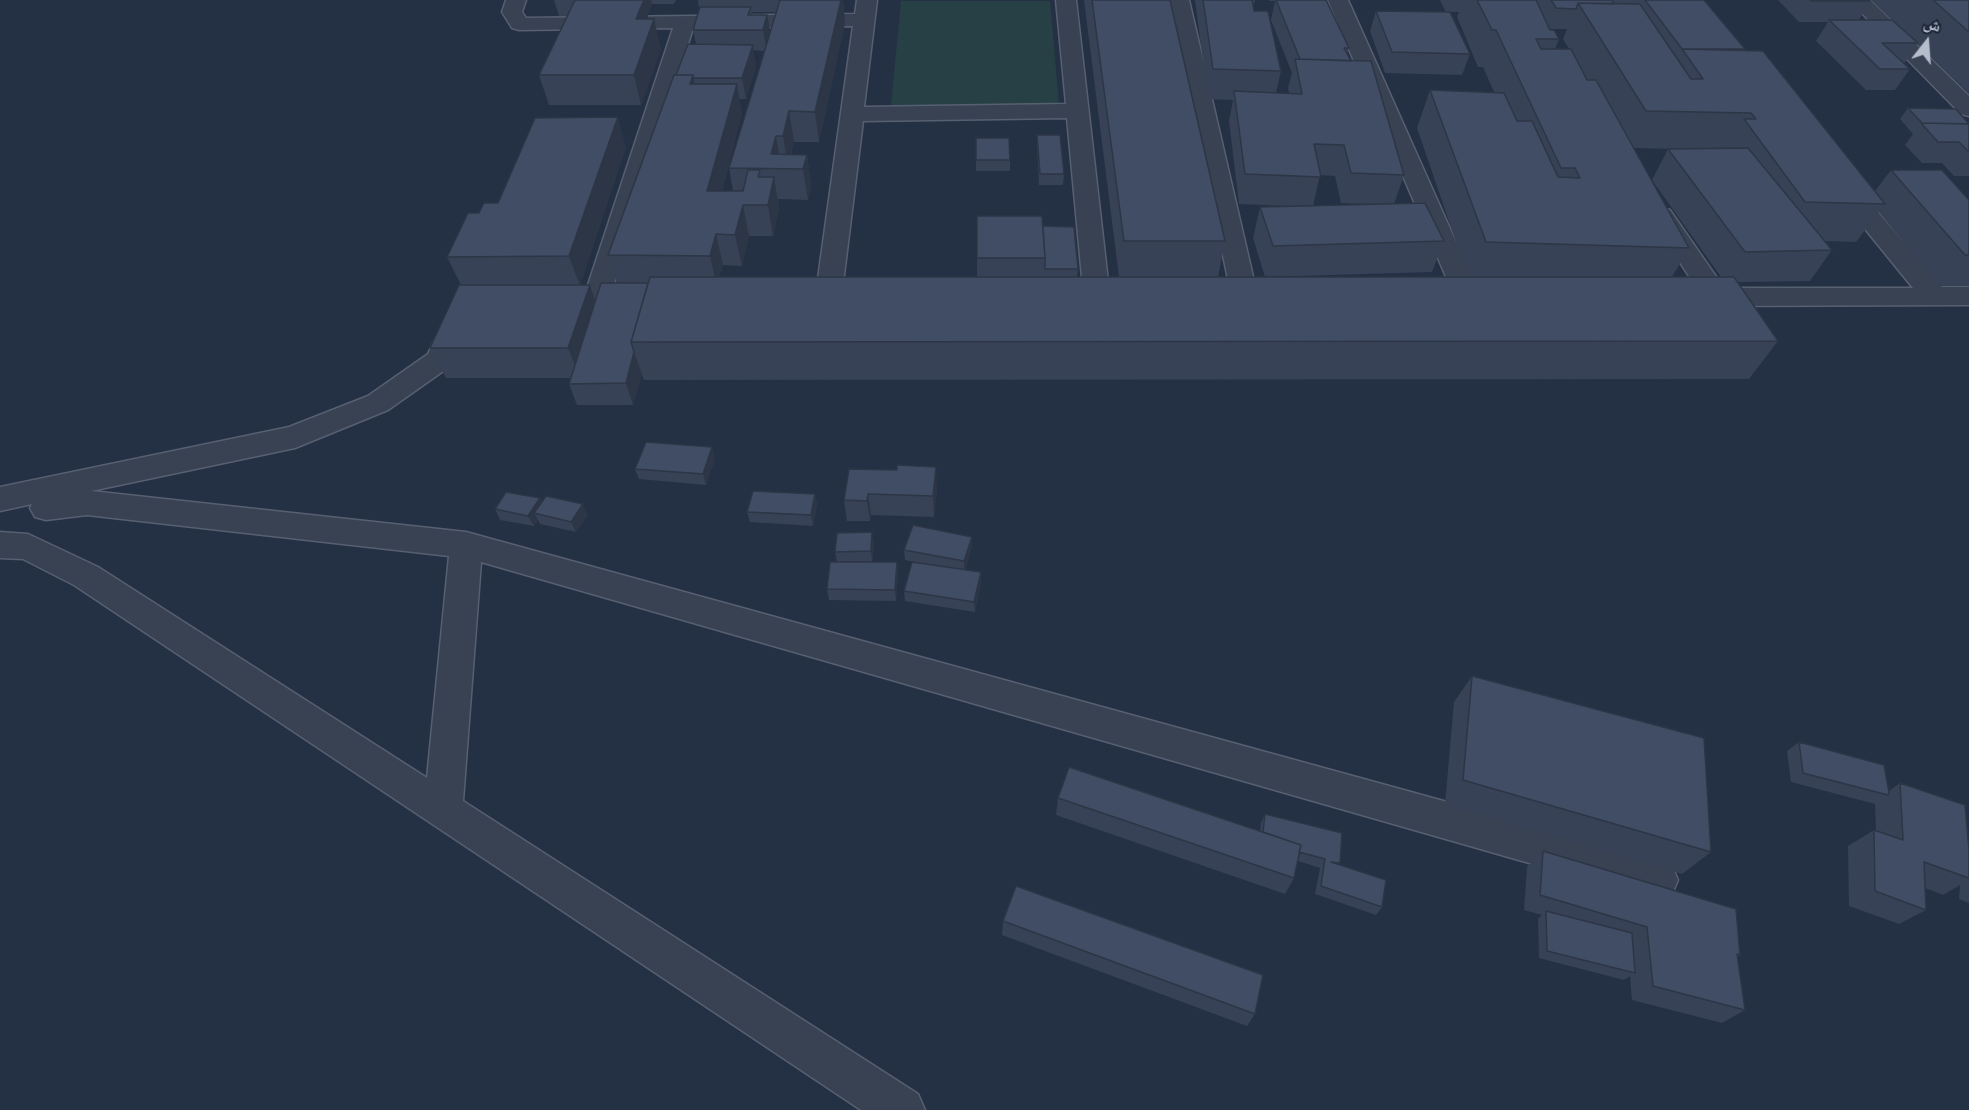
<!DOCTYPE html>
<meta charset="utf-8">
<style>
body{margin:0}
#map{position:relative;width:1969px;height:1110px;overflow:hidden;background:#243044;font-family:"Fira Sans","Noto Naskh Arabic",sans-serif}
canvas{display:block}
.north{position:absolute;left:1897px;top:12px;width:60px;height:60px;-webkit-text-stroke:4px #1d2739;paint-order:stroke;rotate:17deg;font-size:16px;font-weight:700;line-height:24px;text-align:center;color:#b6becd}
.north::after{content:'';display:block;margin:auto;width:21px;height:27px;background:#b6becd;clip-path:polygon(50% 0,100% 100%,50% 72%,0 100%)}
</style>
<div id="map">
<canvas width="1969" height="1110"></canvas>
<div class="north">ش</div>
</div>
<script>
const ctx = document.querySelector('canvas').getContext('2d');
ctx.lineJoin = 'round';
function paint(path, color) {
  ctx.fillStyle = color;
  ctx.fill(path, 'evenodd');
}
function poly(rows) {
  const path = new Path2D();
  for (const r of rows) {
    path.moveTo(r[0], r[1]);
    for (let i = 2; i < r.length; i += 2) path.lineTo(r[i], r[i + 1]);
  }
  return path;
}
function trace(path, color, width, dash) {
  ctx.strokeStyle = color;
  ctx.lineWidth = width;
  ctx.lineCap = dash ? 'butt' : 'round';
  ctx.setLineDash(dash || []);
  ctx.stroke(path);
}
const green = poly([
 [901,1,1050,1,1059,105,891,105]
]);
const minor = poly([
 [506,0,526,0,522,12,526,18,855,14,857,0,877,0,864,107,1066,104,1056,0,1076,0,1110,299,1107,305,1097,308,1087,305,1084,299,1067,118,863,121,841,300,838,306,828,309,818,306,815,300,853,26,693,28,609,300,606,306,596,309,586,306,583,300,673,28,519,30,512,28,502,12,506,0],
 [1169,0,1189,0,1258,298,1255,304,1245,307,1235,304,1232,298,1169,0],
 [1328,0,1348,0,1481,298,1478,304,1468,307,1458,304,1455,298,1328,0],
 [1849,0,1870,0,1969,96,1969,116,1961,114,1849,0],
 [1843,180,1852,182,1942,287,1969,287,1969,305,1704,306,1694,303,1691,297,1698,290,1649,215,1652,210,1661,208,1670,210,1724,288,1913,288,1831,187,1834,182,1843,180],
 [457,312,467,315,471,321,449,367,388,410,295,448,91,491,466,532,1658,860,1672,866,1678,880,1672,894,1658,900,481,562,463,801,918,1094,925,1110,861,1110,74,585,23,559,0,558,0,532,28,534,98,567,427,778,449,556,87,515,46,520,35,517,30,508,32,504,0,511,0,487,289,427,368,396,428,354,447,315,457,312]
]);
const wall = poly([
 [554,0,676,0,674,4,652,4,647,16,661,49,641,105,549,105,539,75,567,16,559,16],
 [698,0,843,0,845,23,819,142,794,142,791,155,807,155,811,186,808,200,778,199,779,208,773,236,749,236,742,266,723,265,719,277,977,277,977,216,1043,226,1078,269,1077,277,1119,277,1084,0,1170,0,1225,241,1218,277,1468,277,1417,128,1430,90,1494,92,1483,67,1478,67,1457,17,1459,12,1446,12,1440,0,1704,0,1745,49,1744,51,1875,191,1891,170,1969,200,1969,286,1939,286,1879,212,1856,242,1824,241,1832,250,1810,281,1738,282,1778,341,1749,379,644,380,642,374,633,405,577,405,569,384,570,378,446,378,430,348,461,285,447,257,479,213,498,203,626,147,580,285,595,301,617,283,608,255,676,75,696,44,693,30,699,8],
 [751,12,776,12,770,32,767,15,752,15],
 [1550,29,1567,29,1563,39,1569,49,1555,49,1559,39],
 [753,50,764,51,729,168,733,191,722,191,742,114,739,99,746,99,756,66],
 [1634,148,1675,149,1668,149,1652,180,1721,277,1672,277,1689,248],
 [1195,0,1255,0,1253,6,1254,11,1281,71,1276,93,1289,93,1288,88,1292,73,1271,20,1275,1,1269,1,1269,0,1326,0,1349,48,1347,54,1404,175,1394,204,1444,241,1432,272,1265,277,1253,238,1260,207,1287,206,1239,204,1229,121,1233,100,1208,99],
 [1320,175,1335,176,1341,203,1364,204,1313,206],
 [1778,0,1869,0,1870,1,1859,20,1892,20,1871,0,1969,0,1969,93,1917,44,1904,64,1910,69,1895,90,1866,90,1816,41,1828,22,1799,22],
 [1376,11,1470,54,1462,75,1385,73,1370,31],
 [1908,108,1969,123,1969,176,1954,176,1942,163,1922,163,1905,145,1913,134,1900,119],
 [1037,135,1064,174,1063,185,1039,185,1037,146],
 [976,138,1010,160,1010,171,976,171],
 [715,458,706,485,639,479,635,469],
 [897,470,937,488,934,517,871,515,870,521,847,521,844,500],
 [815,494,817,505,813,526,750,522,747,512],
 [540,498,542,502,588,515,576,532,540,524,538,520,534,526,500,520,495,509],
 [972,537,972,547,965,570,981,582,975,612,905,601,904,591,929,565,905,560,904,550],
 [874,543,872,562,897,562,898,572,896,601,829,600,827,589,837,562,835,552],
 [1472,676,1711,852,1682,874,1445,804,1454,702],
 [1799,742,1889,791,1900,783,1969,850,1969,903,1959,899,1960,885,1943,895,1925,888,1926,910,1899,924,1849,906,1848,846,1874,830,1876,831,1875,804,1791,782,1787,751],
 [1058,798,1260,831,1261,823,1265,814,1340,863,1339,864,1382,907,1376,915,1315,894,1320,868,1298,861,1294,878,1285,894,1056,815],
 [1543,851,1740,955,1737,956,1745,1010,1722,1023,1632,1000,1630,976,1624,980,1539,958,1538,919,1542,915,1524,910,1527,867],
 [1003,921,1255,1014,1247,1026,1002,935]
]);
const shadedWall = poly([
 [644,0,651,0,652,4,648,16],
 [644,0,651,29,654,19,661,49,641,105,634,75,636,19],
 [841,0,843,0,845,23,819,142,815,112],
 [767,15,771,35,767,51,763,30],
 [753,45,756,66,746,99,742,78],
 [693,75,699,105,690,84],
 [737,84,742,114,714,221,707,191],
 [789,111,794,142,788,167,783,136],
 [618,117,626,147,580,286,569,256],
 [776,136,781,166,771,154],
 [807,155,811,186,808,200,803,169],
 [774,177,779,208,773,236,768,205],
 [743,205,749,236,742,266,735,235],
 [716,234,723,265,717,286,710,256],
 [590,285,600,316,580,378,568,348],
 [634,352,642,374,633,405,626,383],
 [712,447,715,458,706,485,703,474],
 [936,467,937,488,934,517,933,496],
 [815,494,817,505,813,526,811,515],
 [868,494,871,515,870,521,867,501],
 [540,498,545,509,534,513,538,520,534,526,528,516],
 [583,504,588,515,576,532,571,522],
 [872,532,874,543,872,562,871,551],
 [972,537,972,547,964,572,964,561],
 [897,562,898,572,896,601,895,590],
 [981,572,981,582,975,612,974,602]
]);
const building = poly([
 [575,0,644,0,636,19,654,19,634,75,539,75,575,0],
 [780,0,841,0,815,112,789,111,783,136,776,136,771,154,807,155,803,169,729,168,780,0],
 [1092,0,1170,0,1225,241,1124,241,1092,0],
 [1203,0,1252,0,1254,11,1268,11,1281,71,1213,69,1203,0],
 [1276,0,1326,0,1349,48,1344,48,1351,61,1300,59,1276,0],
 [1477,0,1536,0,1550,30,1554,30,1559,39,1536,39,1541,49,1571,49,1587,80,1596,80,1689,248,1486,242,1430,90,1504,93,1517,121,1532,121,1558,177,1580,178,1575,168,1561,168,1496,30,1492,30,1477,0],
 [1551,0,1612,0,1614,4,1578,3,1576,9,1556,8,1551,0],
 [1645,0,1704,0,1745,49,1682,49,1645,0],
 [1810,0,1869,0,1870,1,1811,1,1810,0],
 [1933,0,1969,0,1969,32,1933,0],
 [1578,3,1640,4,1691,79,1703,79,1682,49,1763,51,1885,204,1805,202,1744,119,1756,119,1751,113,1646,111,1578,3],
 [700,7,751,7,748,15,767,15,763,30,693,30,700,7],
 [1376,11,1450,12,1470,54,1392,52,1376,11],
 [1829,20,1892,20,1918,43,1882,43,1910,69,1880,69,1829,20],
 [688,44,753,45,742,78,693,78,693,75,676,75,688,44],
 [1295,59,1371,61,1404,175,1351,173,1344,145,1314,144,1321,177,1245,174,1234,91,1302,94,1295,59],
 [674,75,693,75,690,84,737,84,707,191,743,191,748,170,760,170,758,177,774,177,768,205,743,205,735,235,716,234,710,256,608,255,674,75],
 [1908,108,1956,109,1969,124,1922,123,1908,108],
 [618,117,569,256,447,257,468,213,479,213,484,203,498,203,535,118,618,117],
 [1921,123,1969,124,1969,152,1959,142,1938,142,1921,123],
 [1037,135,1060,135,1064,174,1040,174,1037,135],
 [976,138,1009,138,1010,160,976,160,976,138],
 [1748,148,1832,250,1745,252,1668,149,1748,148],
 [1891,170,1942,170,1969,200,1969,255,1965,255,1891,170],
 [1425,203,1444,241,1273,246,1260,207,1425,203],
 [977,216,1042,216,1045,258,977,258,977,216],
 [1043,226,1074,227,1078,269,1045,269,1045,258,1043,226],
 [650,277,1734,277,1778,341,631,342,650,277],
 [601,283,648,283,631,342,634,352,626,383,569,384,601,283],
 [459,285,590,285,568,348,430,348,459,285],
 [646,442,712,447,703,474,635,469,646,442],
 [897,465,936,467,933,496,868,494,867,501,844,500,849,469,897,470,897,465],
 [753,491,815,494,811,515,747,512,753,491],
 [506,492,540,498,528,516,495,509,506,492],
 [546,496,583,504,571,522,534,513,546,496],
 [913,525,972,537,964,561,904,550,913,525],
 [872,532,871,551,835,552,837,533,872,532],
 [830,562,897,562,895,590,827,589,830,562],
 [912,562,981,572,974,602,904,591,912,562],
 [1472,676,1704,738,1711,852,1463,780,1472,676],
 [1799,742,1884,765,1889,792,1888,795,1803,773,1799,742],
 [1069,767,1301,845,1294,878,1058,798,1069,767],
 [1900,783,1965,805,1969,850,1969,878,1924,862,1926,910,1875,891,1874,830,1903,840,1900,783],
 [1265,814,1342,833,1340,863,1331,862,1386,880,1382,907,1321,886,1325,859,1299,852,1301,845,1263,832,1265,814],
 [1543,851,1736,909,1740,955,1737,954,1745,1010,1653,986,1647,927,1540,895,1543,851],
 [1016,886,1263,975,1255,1014,1003,921,1016,886],
 [1546,911,1632,933,1635,973,1547,951,1546,911]
]);
paint(green, '#264045');
trace(minor, '#576071', 3);
paint(minor, '#384253');
paint(wall, '#374256');
paint(shadedWall, '#2d3646');
paint(building, '#404d64');
trace(building, '#2d3646', 1.5);
</script>
